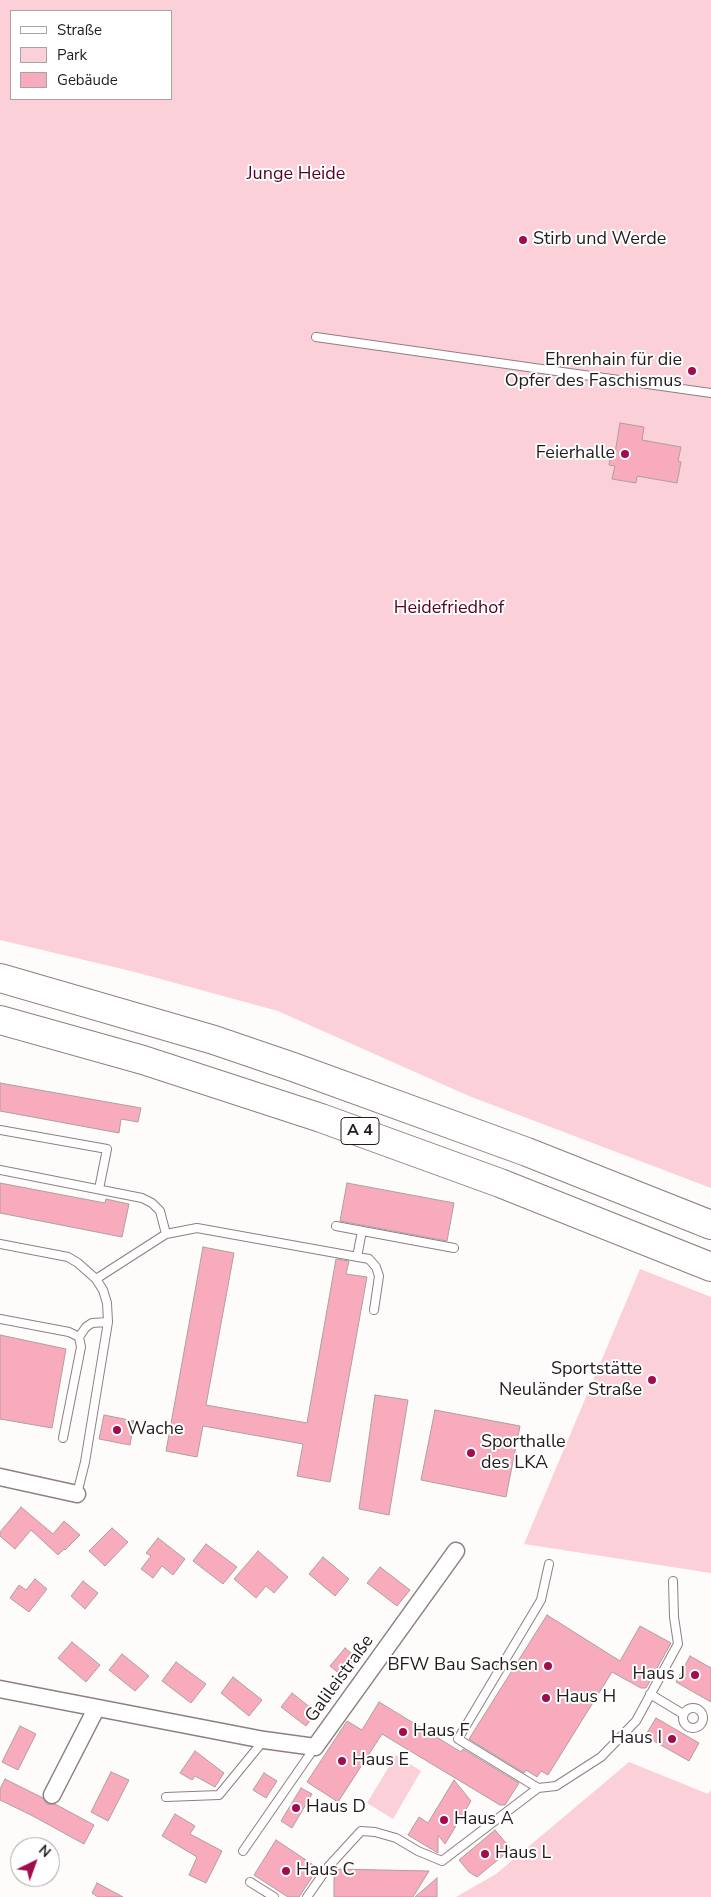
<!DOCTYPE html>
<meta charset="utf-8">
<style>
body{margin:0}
#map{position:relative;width:711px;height:1897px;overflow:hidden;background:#fefbfb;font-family:"Nunito Sans",sans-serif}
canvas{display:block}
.legend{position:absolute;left:10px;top:10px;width:162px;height:90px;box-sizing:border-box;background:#fff;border:1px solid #a7a4a5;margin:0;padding:6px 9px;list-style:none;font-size:15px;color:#221c1d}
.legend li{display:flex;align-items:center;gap:10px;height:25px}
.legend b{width:25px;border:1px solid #a7a4a5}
.north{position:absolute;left:10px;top:1837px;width:50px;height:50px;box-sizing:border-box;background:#fff;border:1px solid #a7a4a5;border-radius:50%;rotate:42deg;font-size:14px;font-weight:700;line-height:20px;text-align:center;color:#221c1d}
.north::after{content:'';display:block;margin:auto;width:18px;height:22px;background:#a20b4c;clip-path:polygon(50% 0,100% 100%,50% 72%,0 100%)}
</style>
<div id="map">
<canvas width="711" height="1897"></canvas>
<ul class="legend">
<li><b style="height:6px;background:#fff"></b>Straße</li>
<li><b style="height:14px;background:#fbd0d9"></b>Park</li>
<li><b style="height:14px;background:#f7abbc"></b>Gebäude</li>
</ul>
<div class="north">N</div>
</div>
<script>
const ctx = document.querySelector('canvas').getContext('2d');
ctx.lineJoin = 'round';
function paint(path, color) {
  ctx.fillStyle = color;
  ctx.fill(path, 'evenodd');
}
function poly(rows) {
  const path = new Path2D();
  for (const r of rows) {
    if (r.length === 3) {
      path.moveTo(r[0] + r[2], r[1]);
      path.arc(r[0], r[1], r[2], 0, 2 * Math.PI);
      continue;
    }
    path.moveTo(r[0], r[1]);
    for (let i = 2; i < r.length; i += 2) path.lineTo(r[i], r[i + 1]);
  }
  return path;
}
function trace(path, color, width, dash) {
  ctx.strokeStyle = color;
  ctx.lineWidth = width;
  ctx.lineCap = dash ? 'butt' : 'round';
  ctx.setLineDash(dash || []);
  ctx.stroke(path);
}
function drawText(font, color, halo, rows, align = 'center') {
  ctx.font = font + ' "Nunito Sans",sans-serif';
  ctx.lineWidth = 4;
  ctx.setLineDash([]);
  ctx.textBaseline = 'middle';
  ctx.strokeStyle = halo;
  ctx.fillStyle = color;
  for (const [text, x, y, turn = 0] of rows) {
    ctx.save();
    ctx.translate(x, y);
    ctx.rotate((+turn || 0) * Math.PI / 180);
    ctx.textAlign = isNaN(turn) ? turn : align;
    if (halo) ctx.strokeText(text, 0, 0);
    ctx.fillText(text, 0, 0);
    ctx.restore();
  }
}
const green = poly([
 [0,0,711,0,711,1188,469,1096,278,1011,135,972,0,940],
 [11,11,171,11,171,99,11,99],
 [640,1269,711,1297,711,1573,524,1544],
 [396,1755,421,1771,393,1819,367,1803],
 [629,1762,708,1794,711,1790,711,1897,456,1897,496,1874]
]);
const building = poly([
 [620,423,644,427,642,440,681,447,678,461,681,462,677,483,637,476,636,483,612,479,615,466,609,465,611,452,615,453,620,423],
 [0,1083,141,1108,138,1122,121,1119,119,1133,0,1111,0,1083],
 [0,1183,105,1203,106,1199,129,1204,122,1237,0,1213,0,1183],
 [347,1183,454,1203,447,1241,340,1221,347,1183],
 [203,1247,234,1253,206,1405,307,1423,336,1259,349,1261,346,1274,367,1277,330,1482,297,1476,303,1444,203,1426,197,1457,166,1451,203,1247],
 [0,1335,66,1349,52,1428,0,1419,0,1335],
 [375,1395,408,1400,389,1515,359,1509,375,1395],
 [435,1410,520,1426,506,1497,421,1480,435,1410],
 [104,1415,134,1421,130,1445,99,1439,104,1415],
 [21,1507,53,1534,64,1521,80,1535,65,1550,64,1549,58,1555,31,1530,15,1549,0,1536,0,1532,21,1507],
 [112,1528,128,1542,105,1566,89,1551,112,1528],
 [158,1538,185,1559,173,1575,162,1566,153,1578,141,1569,151,1556,146,1553,158,1538],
 [206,1544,237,1567,223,1584,193,1561,206,1544],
 [258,1551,288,1577,274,1593,266,1586,256,1598,234,1579,258,1551],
 [323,1557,349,1579,335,1596,309,1574,323,1557],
 [380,1567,410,1590,397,1606,367,1583,380,1567],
 [35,1579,47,1589,29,1612,10,1598,19,1585,26,1590,35,1579],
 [83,1581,98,1593,85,1609,71,1596,83,1581],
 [547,1615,620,1661,640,1626,671,1643,646,1688,641,1688,612,1672,548,1775,541,1771,537,1777,526,1770,524,1773,469,1739,547,1615],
 [72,1642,100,1665,86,1682,58,1658,72,1642],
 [345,1648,357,1658,341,1675,330,1666,345,1648],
 [122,1654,149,1676,135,1691,109,1670,122,1654],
 [690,1656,711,1668,711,1702,676,1682,690,1656],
 [176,1662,206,1684,191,1703,162,1681,176,1662],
 [233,1677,262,1700,249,1716,221,1693,233,1677],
 [292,1693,316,1712,306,1726,281,1707,292,1693],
 [379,1702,461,1752,463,1749,519,1783,505,1805,500,1805,382,1734,338,1802,307,1782,347,1721,362,1730,379,1702],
 [656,1718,699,1743,689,1761,645,1736,656,1718],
 [20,1726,36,1734,18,1770,2,1762,20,1726],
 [195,1751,224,1773,215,1787,195,1776,192,1780,180,1773,195,1751],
 [111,1772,129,1780,108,1821,91,1812,111,1772],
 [264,1773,277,1781,266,1798,253,1790,264,1773],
 [5,1779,43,1798,47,1804,55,1804,94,1825,84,1844,31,1815,0,1800,0,1789,5,1779],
 [454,1780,471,1801,445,1844,438,1835,438,1853,408,1835,419,1817,428,1823,454,1780],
 [301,1788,312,1794,292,1828,281,1821,301,1788],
 [175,1814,195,1826,190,1834,222,1851,206,1883,189,1875,197,1857,162,1836,175,1814],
 [495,1830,511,1849,477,1877,469,1872,459,1860,495,1830],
 [276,1840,318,1868,299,1897,288,1897,254,1875,276,1840],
 [334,1869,429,1871,413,1897,334,1897,334,1869],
 [437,1878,437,1897,415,1897,437,1878],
 [97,1883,123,1897,98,1897,92,1893,97,1883]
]);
const service = poly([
 [316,337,711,393],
 [0,1130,107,1149,99,1189],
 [0,1170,142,1198,152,1203,160,1211,166,1234],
 [336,1226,454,1248],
 [0,1244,68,1257,78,1263,96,1279],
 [357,1257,362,1231],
 [0,1319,69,1332,79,1337,81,1347,63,1438],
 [79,1337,86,1327,92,1323,108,1322],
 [77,1494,85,1462,108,1322,107,1303,103,1290,96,1279,166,1234,197,1228,369,1259,376,1267,379,1276,374,1310],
 [549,1564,541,1600,458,1739,538,1788,556,1786,601,1757,636,1721,678,1644,674,1617,673,1581],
 [650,1694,683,1714],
 [693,1718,10],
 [166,1797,219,1795,264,1740],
 [243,1851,315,1747],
 [250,1882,274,1897],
 [307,1897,328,1867,361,1831,375,1832,396,1838,418,1851,442,1861,538,1788]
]);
const minor = poly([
 [0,1477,77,1494],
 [0,1689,264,1740,315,1747,456,1551],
 [52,1795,96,1709]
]);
const motorway = poly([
 [0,978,214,1040,293,1067,527,1152,711,1225],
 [0,1020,143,1060,321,1118,500,1183,711,1267]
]);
const markers = [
 [523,240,5,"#a20b4c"],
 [692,371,5,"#a20b4c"],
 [625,454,5,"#a20b4c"],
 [652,1380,5,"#a20b4c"],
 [117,1430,5,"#a20b4c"],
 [471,1453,5,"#a20b4c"],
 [548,1666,5,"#a20b4c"],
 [695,1675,5,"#a20b4c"],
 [546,1698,5,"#a20b4c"],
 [403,1732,5,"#a20b4c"],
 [672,1739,5,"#a20b4c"],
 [342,1761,5,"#a20b4c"],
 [296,1808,5,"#a20b4c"],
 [444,1820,5,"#a20b4c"],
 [485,1854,5,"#a20b4c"],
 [286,1871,5,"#a20b4c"]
];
const shields = [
 [360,1131,38]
];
const shieldNames = [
 ["A 4",360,1131]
];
const parkNames = [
 ["Junge Heide",296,175],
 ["Heidefriedhof",449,609]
];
const poiNames = [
 ["Stirb und Werde",533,240],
 ["Ehrenhain für die",682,361,"right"],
 ["Opfer des Faschismus",682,382,"right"],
 ["Feierhalle",615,454,"right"],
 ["Sportstätte",642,1370,"right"],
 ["Neuländer Straße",642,1391,"right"],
 ["Wache",127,1430],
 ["Sporthalle",481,1443],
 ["des LKA",481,1464],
 ["BFW Bau Sachsen",538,1666,"right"],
 ["Haus J",685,1675,"right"],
 ["Haus H",556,1698],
 ["Haus F",413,1732],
 ["Haus I",662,1739,"right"],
 ["Haus E",352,1761],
 ["Haus D",306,1808],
 ["Haus A",454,1820],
 ["Haus L",495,1854],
 ["Haus C",296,1871]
];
const streetNames = [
 ["Galileistraße",340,1679,-54]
];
paint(green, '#fbd0d9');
paint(building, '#f7abbc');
trace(building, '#af9fa2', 1);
trace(service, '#8e7f82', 10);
trace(minor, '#8e7f82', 19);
trace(motorway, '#8e7f82', 30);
trace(service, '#fff', 8);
trace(minor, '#fff', 16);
trace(motorway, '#fff', 28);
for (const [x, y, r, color] of markers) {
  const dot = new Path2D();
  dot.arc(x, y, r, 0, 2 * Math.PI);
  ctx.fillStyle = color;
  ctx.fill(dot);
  trace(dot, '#fff', 2);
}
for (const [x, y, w] of shields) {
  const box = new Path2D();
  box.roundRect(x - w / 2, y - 13.5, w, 27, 4);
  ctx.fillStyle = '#fff';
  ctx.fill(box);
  trace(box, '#221c1d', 1);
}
drawText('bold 16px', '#221c1d', null, shieldNames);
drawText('18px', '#570024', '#fff', parkNames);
drawText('18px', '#221c1d', '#fff', poiNames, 'left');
drawText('18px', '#221c1d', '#fff', streetNames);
</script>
